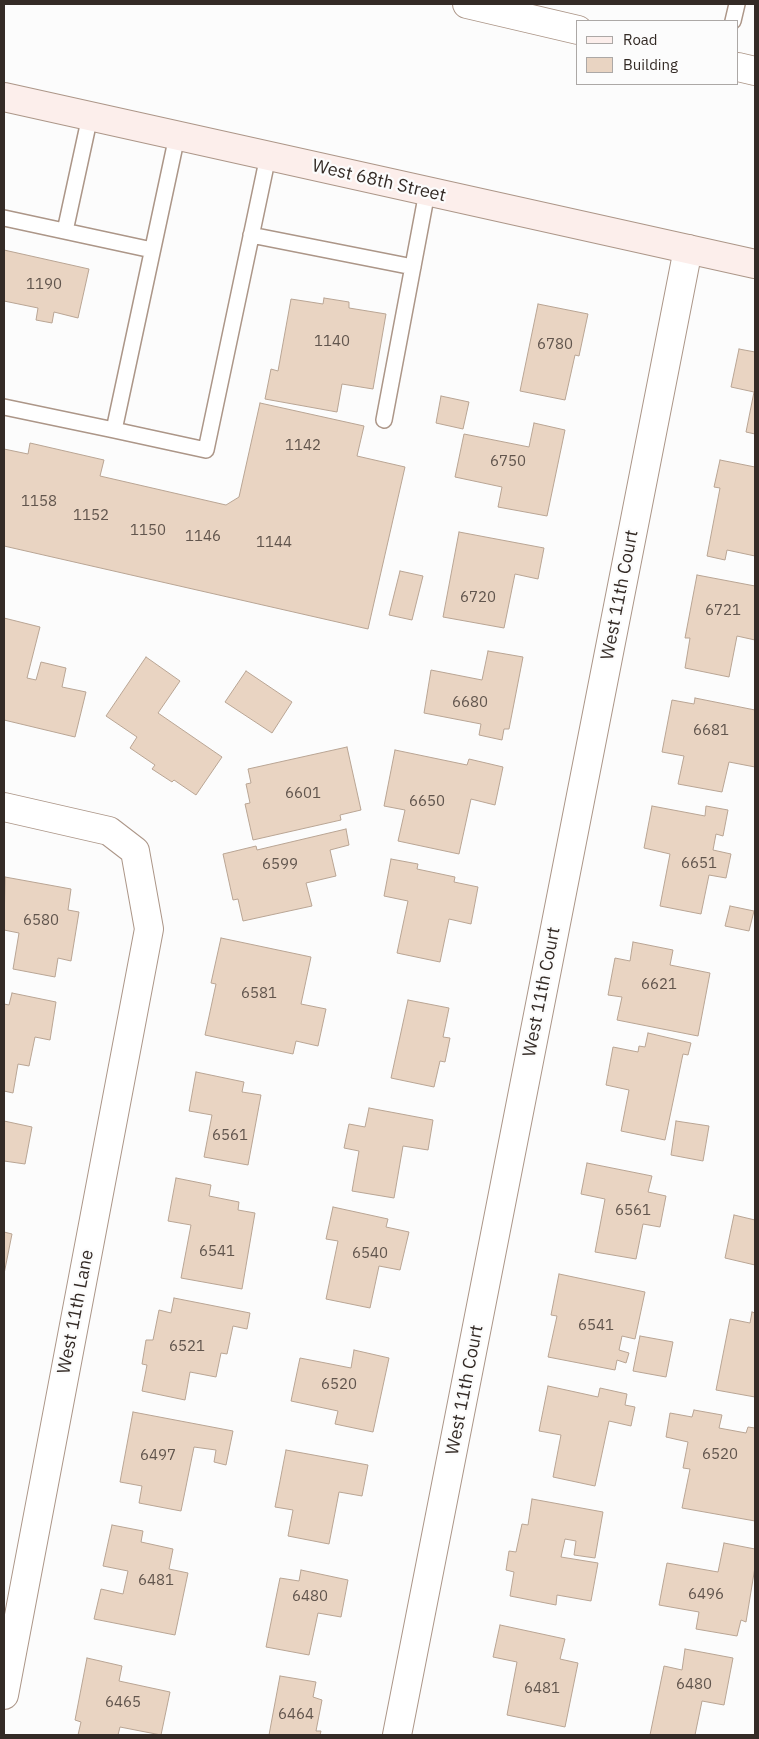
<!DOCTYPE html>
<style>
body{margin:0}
#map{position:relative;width:759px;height:1739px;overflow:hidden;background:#fcfcfc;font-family:"IBM Plex Sans",sans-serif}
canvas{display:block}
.frame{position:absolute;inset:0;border:5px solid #342b26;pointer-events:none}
.legend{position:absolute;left:576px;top:20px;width:162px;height:65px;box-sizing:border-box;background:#fcfcfc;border:1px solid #aca8a6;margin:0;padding:6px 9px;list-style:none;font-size:15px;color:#342b26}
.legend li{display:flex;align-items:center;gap:10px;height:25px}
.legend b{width:25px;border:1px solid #aca8a6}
</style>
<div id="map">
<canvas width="759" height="1739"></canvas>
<div class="frame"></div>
<ul class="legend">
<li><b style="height:6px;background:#fceeeb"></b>Road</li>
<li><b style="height:14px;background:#e9d4c2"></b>Building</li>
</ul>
</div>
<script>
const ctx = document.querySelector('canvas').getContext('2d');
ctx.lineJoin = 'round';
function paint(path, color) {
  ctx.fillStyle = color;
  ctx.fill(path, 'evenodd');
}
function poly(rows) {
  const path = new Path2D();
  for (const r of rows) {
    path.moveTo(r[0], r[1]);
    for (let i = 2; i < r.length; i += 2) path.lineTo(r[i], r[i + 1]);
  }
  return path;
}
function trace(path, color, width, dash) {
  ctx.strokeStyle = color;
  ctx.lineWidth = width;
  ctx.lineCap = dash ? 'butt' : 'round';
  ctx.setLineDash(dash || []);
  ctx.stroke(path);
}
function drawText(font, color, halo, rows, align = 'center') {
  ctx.font = font + ' "IBM Plex Sans",sans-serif';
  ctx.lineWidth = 4.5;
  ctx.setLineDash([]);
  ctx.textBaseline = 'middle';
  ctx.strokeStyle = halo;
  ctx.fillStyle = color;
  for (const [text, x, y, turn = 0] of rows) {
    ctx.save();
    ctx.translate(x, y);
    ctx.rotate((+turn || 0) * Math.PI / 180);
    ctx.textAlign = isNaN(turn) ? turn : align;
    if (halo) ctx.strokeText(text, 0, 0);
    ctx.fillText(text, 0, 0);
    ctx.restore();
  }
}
const building = poly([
 [4,250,89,269,78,318,54,312,52,323,36,320,38,308,4,301,4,250],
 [324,298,349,302,349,308,386,314,373,389,342,384,337,412,265,399,271,369,278,371,291,299,323,304,324,298],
 [538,304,588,314,579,356,575,355,565,400,520,391,538,304],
 [739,349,755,352,755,434,746,432,754,392,731,387,739,349],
 [441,396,469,402,463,429,436,423,441,396],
 [260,403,364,426,357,456,405,467,368,629,4,546,4,449,28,454,30,443,104,460,100,476,226,505,239,497,260,403],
 [534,423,565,430,547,516,498,507,502,487,455,477,464,434,529,447,534,423],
 [720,460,755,467,755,556,727,550,725,560,707,556,720,488,714,487,720,460],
 [459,532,544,548,538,579,515,574,504,628,443,617,459,532],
 [400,571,423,576,412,620,389,615,400,571],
 [697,575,755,586,755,640,737,636,729,677,685,668,690,638,685,638,697,575],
 [4,618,40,627,27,678,36,680,41,662,66,668,62,687,86,692,75,737,4,720,4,618],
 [488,651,523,657,509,729,504,729,502,740,479,735,481,724,424,713,431,670,482,680,488,651],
 [146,657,180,681,158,713,222,757,196,795,174,780,172,782,152,769,155,765,130,748,137,737,106,716,146,657],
 [246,671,292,702,272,733,225,702,246,671],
 [695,698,755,710,755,767,729,762,722,792,678,784,684,756,662,752,672,700,694,704,695,698],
 [347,747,361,810,340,815,341,820,253,840,245,804,250,803,246,784,251,783,248,769,347,747],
 [395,750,467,765,469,759,503,767,495,805,471,799,459,854,398,841,405,810,384,806,395,750],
 [652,806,705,816,706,806,728,810,723,836,716,834,713,850,731,854,726,878,709,875,701,914,660,906,670,854,644,848,652,806],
 [346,829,349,845,330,850,336,876,306,883,312,906,243,921,238,899,233,900,223,854,256,846,257,850,346,829],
 [391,859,418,864,417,869,455,877,454,882,478,887,471,924,449,919,440,962,397,953,408,901,384,896,391,859],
 [5,877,71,889,68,910,79,912,71,961,58,958,55,977,13,969,19,933,4,930,5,877],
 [730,906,754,911,749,931,725,926,730,906],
 [221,938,311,957,301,1004,326,1009,318,1046,296,1041,293,1054,205,1035,216,984,211,983,221,938],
 [633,942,673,950,670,965,710,973,698,1036,617,1020,622,997,608,995,615,958,630,961,633,942],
 [12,993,56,1002,50,1040,35,1037,29,1066,18,1064,13,1093,4,1091,4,1004,9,1005,12,993],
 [408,1000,449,1008,443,1037,450,1038,445,1062,440,1061,434,1087,391,1078,408,1000],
 [648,1033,691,1043,688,1055,683,1054,665,1140,621,1131,629,1090,606,1085,613,1047,638,1052,639,1046,645,1047,648,1033],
 [196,1072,244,1082,242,1092,261,1095,248,1165,204,1157,212,1115,189,1111,196,1072],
 [369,1108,433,1120,428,1150,403,1146,394,1198,352,1191,359,1151,344,1148,349,1124,365,1127,369,1108],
 [4,1121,32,1127,25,1164,4,1161,4,1121],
 [676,1121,709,1126,703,1161,671,1155,676,1121],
 [587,1163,652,1176,648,1192,666,1196,660,1227,643,1224,636,1259,595,1252,605,1199,581,1194,587,1163],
 [176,1178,211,1185,209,1196,239,1202,238,1210,255,1213,242,1289,181,1278,191,1225,168,1221,176,1178],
 [333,1207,388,1219,386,1227,409,1232,400,1270,379,1266,370,1308,326,1299,338,1241,326,1239,333,1207],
 [734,1215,755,1220,755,1265,725,1258,734,1215],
 [4,1232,12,1234,4,1274,4,1232],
 [559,1274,645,1292,635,1339,622,1336,619,1350,629,1353,626,1363,617,1360,615,1370,548,1357,557,1316,551,1315,559,1274],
 [174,1298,250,1313,247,1329,233,1326,227,1354,221,1353,216,1377,190,1372,185,1400,142,1391,147,1365,142,1364,146,1340,153,1340,159,1310,171,1313,174,1298],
 [752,1312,755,1313,755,1397,716,1390,730,1319,750,1323,752,1312],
 [640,1336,673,1342,666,1377,633,1371,640,1336],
 [354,1350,389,1358,373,1432,335,1424,338,1411,291,1401,300,1358,351,1368,354,1350],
 [548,1386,598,1397,600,1388,627,1394,625,1405,635,1407,631,1426,609,1421,595,1486,553,1477,561,1435,539,1431,548,1386],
 [694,1410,722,1415,719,1428,746,1433,748,1427,755,1428,755,1521,682,1508,690,1469,683,1468,688,1442,666,1437,670,1413,692,1417,694,1410],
 [133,1412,233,1431,226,1465,214,1462,216,1450,194,1447,181,1511,139,1503,142,1486,120,1482,133,1412],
 [286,1450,368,1465,362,1496,339,1492,329,1544,288,1536,293,1510,275,1507,286,1450],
 [532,1499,603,1512,595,1558,574,1555,576,1541,565,1539,561,1557,598,1563,591,1601,557,1595,556,1605,510,1596,514,1572,506,1570,509,1551,516,1552,522,1524,528,1525,532,1499],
 [112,1525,143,1531,141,1542,173,1549,169,1569,188,1573,175,1635,94,1619,101,1589,123,1594,128,1571,103,1566,112,1525],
 [724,1543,755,1549,755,1567,746,1622,741,1620,737,1636,696,1629,699,1612,659,1605,667,1563,718,1572,724,1543],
 [301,1570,348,1580,341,1617,318,1613,309,1655,266,1647,280,1578,299,1581,301,1570],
 [500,1625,565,1639,560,1659,578,1663,565,1727,507,1715,517,1662,493,1657,500,1625],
 [685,1649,733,1658,724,1705,702,1701,695,1735,650,1735,664,1666,682,1670,685,1649],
 [87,1658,122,1666,119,1681,170,1692,161,1735,120,1727,118,1735,78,1735,81,1722,75,1720,87,1658],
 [280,1676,316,1682,313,1697,322,1700,316,1731,321,1731,320,1735,269,1735,280,1676]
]);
const lane = poly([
 [733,21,737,4],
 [4,218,152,250],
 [65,231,90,116],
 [251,235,413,267],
 [4,407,114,430,177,136],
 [384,420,427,192],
 [114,430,206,450,268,156]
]);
const street = poly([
 [467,4,578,30],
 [738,67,755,71],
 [4,807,109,831,135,851,149,929,4,1695],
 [397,1735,688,249]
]);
const secondary = poly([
 [4,97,755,264]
]);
const numberNames = [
 ["1190",44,285],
 ["1140",332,342],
 ["6780",555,345],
 ["1142",303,446],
 ["6750",508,462],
 ["1158",39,502],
 ["1152",91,516],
 ["1150",148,531],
 ["1146",203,537],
 ["1144",274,543],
 ["6720",478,598],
 ["6721",723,611],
 ["6680",470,703],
 ["6681",711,731],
 ["6601",303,794],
 ["6650",427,802],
 ["6651",699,864],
 ["6599",280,865],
 ["6580",41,921],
 ["6621",659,985],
 ["6581",259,994],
 ["6561",230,1136],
 ["6561",633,1211],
 ["6541",217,1252],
 ["6540",370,1254],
 ["6541",596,1326],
 ["6521",187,1347],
 ["6520",339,1385],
 ["6520",720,1455],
 ["6497",158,1456],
 ["6481",156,1581],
 ["6496",706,1595],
 ["6480",310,1597],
 ["6480",694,1685],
 ["6481",542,1689],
 ["6465",123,1703],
 ["6464",296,1715]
];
const streetNames = [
 ["West 68th Street",379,181,13],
 ["West 11th Court",620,595,-79],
 ["West 11th Court",542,992,-79],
 ["West 11th Lane",76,1312,-79],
 ["West 11th Court",465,1390,-79]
];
paint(building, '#e9d4c2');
trace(building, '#b9a594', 1);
trace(lane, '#ac9688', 18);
trace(street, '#ac9688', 30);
trace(secondary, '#ac9688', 30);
trace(lane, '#fff', 15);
trace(street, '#fff', 28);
trace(secondary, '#fceeeb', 28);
drawText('15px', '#61554d', null, numberNames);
drawText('18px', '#342b26', '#fcfcfc', streetNames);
</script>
